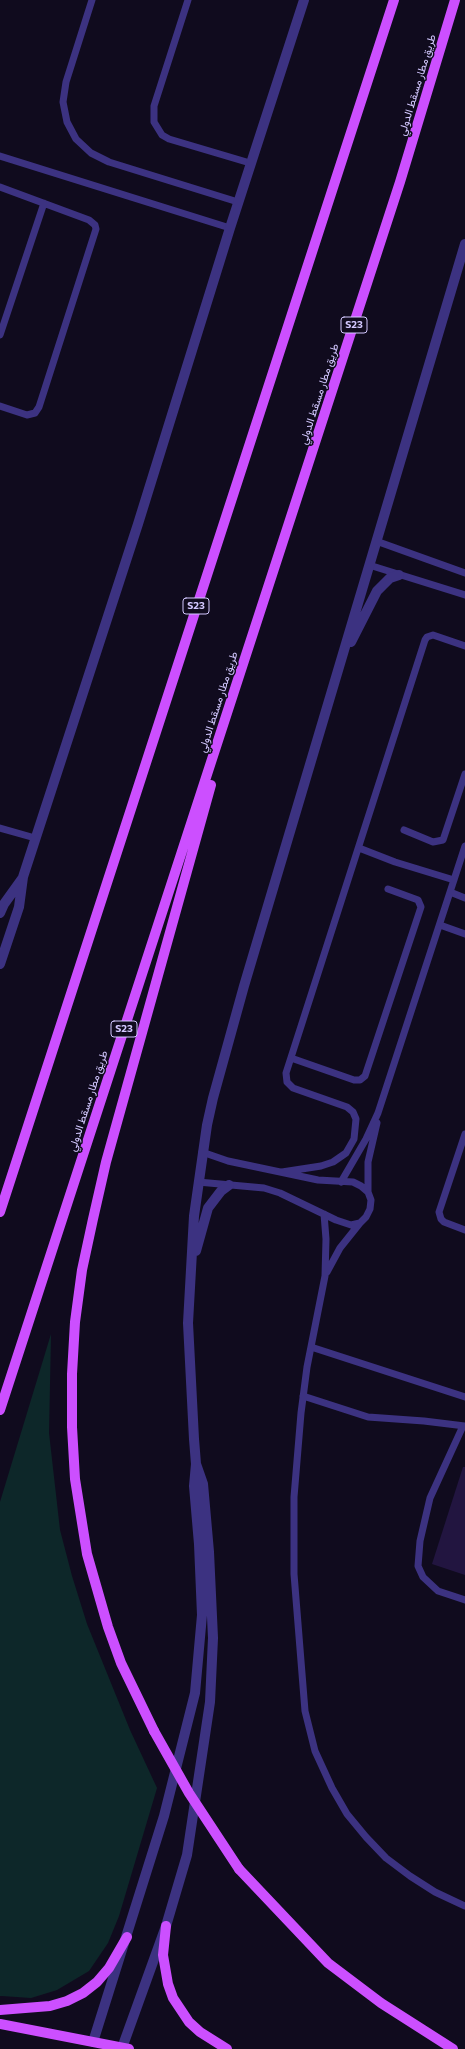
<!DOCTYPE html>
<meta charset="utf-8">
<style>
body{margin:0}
canvas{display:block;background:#100b1e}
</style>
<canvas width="465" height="2049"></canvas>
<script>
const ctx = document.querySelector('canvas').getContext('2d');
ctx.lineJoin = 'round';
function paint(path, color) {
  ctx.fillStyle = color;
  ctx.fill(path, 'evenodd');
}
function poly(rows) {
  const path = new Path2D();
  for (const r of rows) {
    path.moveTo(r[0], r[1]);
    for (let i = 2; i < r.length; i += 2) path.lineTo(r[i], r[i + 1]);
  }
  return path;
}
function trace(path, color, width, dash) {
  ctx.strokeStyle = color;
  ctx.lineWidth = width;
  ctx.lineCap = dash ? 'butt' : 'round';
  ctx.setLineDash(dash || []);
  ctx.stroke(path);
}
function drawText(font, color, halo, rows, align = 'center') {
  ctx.font = font + ' Commissioner,Vazirmatn,sans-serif';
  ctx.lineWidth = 3;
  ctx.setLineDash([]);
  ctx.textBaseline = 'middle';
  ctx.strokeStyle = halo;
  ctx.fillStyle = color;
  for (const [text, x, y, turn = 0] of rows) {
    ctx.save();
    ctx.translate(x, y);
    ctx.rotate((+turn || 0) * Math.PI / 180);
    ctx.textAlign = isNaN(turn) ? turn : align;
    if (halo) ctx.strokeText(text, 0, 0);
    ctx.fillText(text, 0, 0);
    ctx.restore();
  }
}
const green = poly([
 [51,1334,49,1433,60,1530,72,1576,87,1624,130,1730,157,1788,119,1916,108,1943,89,1971,57,1990,31,1998,2,1996,0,1996,0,1502]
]);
const building = poly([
 [463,1467,465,1467,465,1575,432,1564]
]);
const service = poly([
 [92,0,66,82,63,102,67,122,76,139,91,153,109,162,238,202],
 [188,0,154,106,154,122,162,135,169,139,250,163],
 [0,156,230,228],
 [0,187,89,220,95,225,96,229,39,407,35,413,27,415,0,406],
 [0,335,44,203],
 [376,541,465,573],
 [369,565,465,595],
 [0,828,35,838],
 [404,830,433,842,443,840,465,774],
 [359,848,395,862,454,880],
 [450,892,465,898],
 [440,925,465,934],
 [291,1058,354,1080,360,1080,365,1076,421,907,418,900,388,889],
 [465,1134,439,1212,441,1219,444,1222,465,1230],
 [282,1172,321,1166,333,1162,346,1153,354,1139,356,1119,353,1112,347,1107,293,1088,287,1082,286,1073,425,640,427,637,433,635,465,646],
 [198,1182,264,1188,280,1193,336,1220,351,1225,360,1223,366,1217,370,1209,371,1200,368,1192,361,1186,353,1182,318,1180,228,1161,202,1152],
 [341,1182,366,1139,378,1113,465,846],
 [368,1192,368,1162,377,1123],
 [324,1214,326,1239,325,1276,307,1367,301,1413,294,1497,294,1574,305,1711,315,1751,332,1788,347,1814,366,1837,386,1858,410,1876,435,1892,465,1906],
 [327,1272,340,1248,360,1223],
 [311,1347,465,1397],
 [303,1396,368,1417,424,1421,465,1426],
 [463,1426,430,1498,420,1541,418,1566,423,1577,438,1591,465,1600]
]);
const minor = poly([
 [351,642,377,591,390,578,399,575],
 [0,913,4,904,22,879],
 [0,964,19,907,23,877,138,524,230,228,304,0],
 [196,1251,208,1208,221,1191,229,1185],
 [93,2042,164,1816,195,1693,202,1615,199,1544,194,1486,196,1464],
 [122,2048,166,1926,187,1855,210,1702,213,1638,209,1552,203,1484,196,1464,194,1439,188,1323,194,1216,207,1125,213,1098,244,986,465,244]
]);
const primary = poly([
 [0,1212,394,0],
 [0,1410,400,182,455,0],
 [154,1731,121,1663,108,1627,87,1554,75,1479,72,1427,72,1374,75,1322,82,1270,93,1219,106,1162,211,785],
 [239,1869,328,1963,381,2003,453,2049],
 [166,1926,163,1955,168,1984,173,1998,189,2022,200,2032,227,2049],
 [0,2010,50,2006,67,2001,83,1993,97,1982,109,1968,127,1937],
 [0,2024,129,2049]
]);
const primaryBridge = poly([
 [154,1731,189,1793,239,1869]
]);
const shields = [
 [354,325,26],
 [196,606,26],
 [124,1029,26]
];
const shieldNames = [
 ["S23",354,325],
 ["S23",196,606],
 ["S23",124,1029]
];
const streetNames = [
 ["طريق مطار مسقط الدولي",417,85,-73],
 ["طريق مطار مسقط الدولي",319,394,-72],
 ["طريق مطار مسقط الدولي",218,702,-72],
 ["طريق مطار مسقط الدولي",88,1101,-72]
];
paint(green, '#0d2729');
paint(building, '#221540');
trace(service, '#3c3281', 7);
trace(minor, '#3c3281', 10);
trace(primary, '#cc4fff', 10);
trace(primaryBridge, '#cc4fff', 10);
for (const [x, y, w] of shields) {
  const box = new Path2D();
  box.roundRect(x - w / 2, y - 8, w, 16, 3);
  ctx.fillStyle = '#100b1e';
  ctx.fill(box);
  trace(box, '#d3c8ff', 1);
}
drawText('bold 10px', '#d3c8ff', null, shieldNames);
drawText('11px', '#d3c8ff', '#100b1e', streetNames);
</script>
